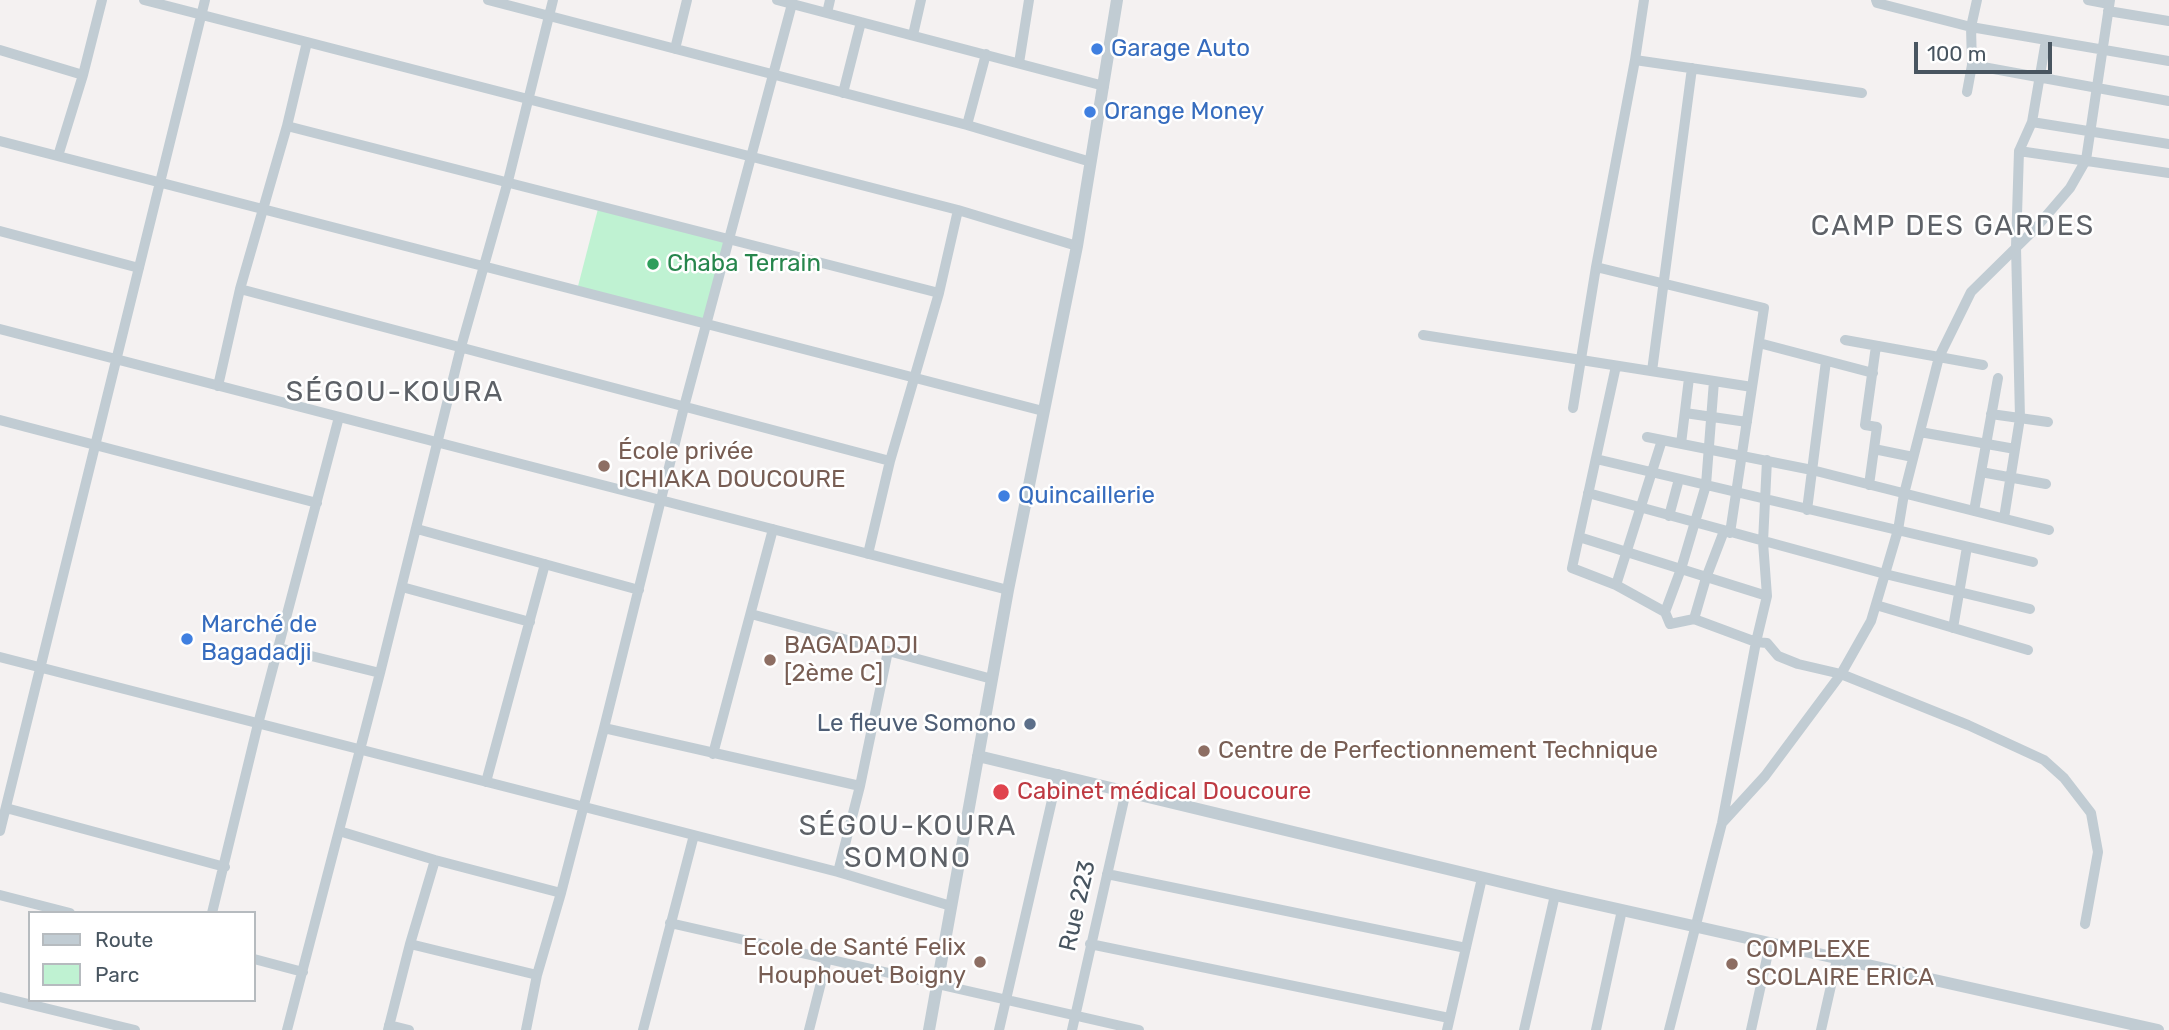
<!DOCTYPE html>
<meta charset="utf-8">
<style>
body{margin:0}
#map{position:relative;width:2169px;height:1030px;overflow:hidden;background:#f4f1f1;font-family:Rubik,sans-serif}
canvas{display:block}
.legend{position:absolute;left:28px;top:911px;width:228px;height:91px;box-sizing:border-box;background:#fff;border:2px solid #b6bbbf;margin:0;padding:9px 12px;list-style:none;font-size:21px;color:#485560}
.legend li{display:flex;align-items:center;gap:14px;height:35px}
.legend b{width:35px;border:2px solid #b6bbbf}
.scale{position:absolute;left:1914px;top:42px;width:138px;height:32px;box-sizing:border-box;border:4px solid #485560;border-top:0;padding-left:9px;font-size:21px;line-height:24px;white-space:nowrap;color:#485560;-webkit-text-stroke:5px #fff;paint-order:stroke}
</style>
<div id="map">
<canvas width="2169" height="1030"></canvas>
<ul class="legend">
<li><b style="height:9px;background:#c1ccd3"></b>Route</li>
<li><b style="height:19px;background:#bff2d2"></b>Parc</li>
</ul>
<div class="scale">100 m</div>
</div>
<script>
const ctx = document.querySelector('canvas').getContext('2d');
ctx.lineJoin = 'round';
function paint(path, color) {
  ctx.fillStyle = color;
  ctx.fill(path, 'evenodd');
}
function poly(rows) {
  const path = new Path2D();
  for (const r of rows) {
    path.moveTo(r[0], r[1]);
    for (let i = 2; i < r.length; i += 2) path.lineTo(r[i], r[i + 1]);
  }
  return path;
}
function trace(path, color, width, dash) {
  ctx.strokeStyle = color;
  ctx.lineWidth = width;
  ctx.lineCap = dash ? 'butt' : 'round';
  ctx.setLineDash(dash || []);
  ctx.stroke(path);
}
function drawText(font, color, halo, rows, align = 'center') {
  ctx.font = font + ' Rubik,sans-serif';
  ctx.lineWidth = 5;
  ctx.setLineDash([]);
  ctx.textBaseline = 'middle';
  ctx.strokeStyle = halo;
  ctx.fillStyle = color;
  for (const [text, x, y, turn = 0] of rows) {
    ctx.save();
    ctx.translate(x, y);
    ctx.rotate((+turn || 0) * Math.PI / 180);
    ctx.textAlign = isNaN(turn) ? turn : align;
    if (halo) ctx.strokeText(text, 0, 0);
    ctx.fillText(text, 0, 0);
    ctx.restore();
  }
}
const green = poly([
 [599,205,728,238,706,323,577,290]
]);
const minor = poly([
 [144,0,958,210,1077,246],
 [488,0,967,125,1091,162],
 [777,0,1104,86],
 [1876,0,1877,3,1971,27,2169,61],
 [2088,0,2109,4],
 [2108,11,2169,21],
 [827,13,830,0],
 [913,35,921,0],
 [2046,40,2032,122,2019,151,2169,173],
 [675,49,687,0],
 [0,50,83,75],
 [1635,60,1862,93],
 [1019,63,1029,0],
 [1972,65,2169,101],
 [1967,92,1972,65,1971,27,1977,0],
 [843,93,861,22],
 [2032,122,2169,144],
 [967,125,986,54],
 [287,126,939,293],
 [0,141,1043,411],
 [58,156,83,75,102,0],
 [0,231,139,268],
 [1596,267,1764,308,1730,533],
 [240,289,890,461],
 [0,329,1008,590],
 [1423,335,1752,387],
 [1845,340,1983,365],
 [1759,343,1873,373],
 [1616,366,1572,568,1616,585,1665,612,1670,624,1694,619,1756,642,1767,643,1778,656,1798,664,1841,674,1968,725,2044,760,2064,778,2091,813,2098,852,2085,924],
 [1652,371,1692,68],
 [218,386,240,289,287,126,307,42],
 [1573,408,1596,267,1635,60,1644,0],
 [1685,413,1747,422],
 [1991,414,2048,422],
 [0,420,317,503],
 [1920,432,2015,449],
 [1647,437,1812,470,2049,530],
 [1681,444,1689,378],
 [1874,449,1913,457],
 [1596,459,2033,562],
 [1981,472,2046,484],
 [1869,485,1877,427,1865,425,1876,346],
 [1588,493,1885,574,2030,609],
 [1807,510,1826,361],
 [1974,511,1998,378],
 [1669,516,1679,479],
 [2004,518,2020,418,2016,247,2019,151],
 [417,529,639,590],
 [1579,537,1767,596],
 [868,554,890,461,939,293,958,210],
 [1616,585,1662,440],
 [402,587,530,622],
 [1876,605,2028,650],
 [1665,612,1681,569,1706,485,1714,381],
 [751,614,992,679],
 [1694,619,1706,578,1724,531],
 [1953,628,1967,547],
 [279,648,380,673],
 [0,657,838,872,951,906],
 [604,728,860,786],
 [713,754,773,529],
 [486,782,545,564],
 [6,808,225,867],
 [1722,823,1765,776,1841,674,1871,621,1898,530,1904,494,1939,357,1971,292,2034,230,2070,188,2086,160,2110,0],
 [0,831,205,0],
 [339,831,435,860,561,893],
 [838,872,860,786,888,651],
 [1107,874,1466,948],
 [0,895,70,913],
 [212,913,258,724,339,417],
 [670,923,1139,1030],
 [410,944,537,975],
 [1090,944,1449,1018],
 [254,959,303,972],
 [0,997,135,1030],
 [389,1025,409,1030],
 [287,1030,380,673,461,347,508,181,553,0],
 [388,1030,410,944,435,860],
 [526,1030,537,975,561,893,604,728,684,407,792,4],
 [643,1030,694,835],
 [809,1030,827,959],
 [999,1030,1058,774],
 [1072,1030,1126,791],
 [1447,1030,1482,878],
 [1524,1030,1555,895],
 [1596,1030,1622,910],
 [1669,1030,1722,823,1756,642,1767,596,1763,542,1767,460],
 [1751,1030,1770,944],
 [1821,1030,1837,959]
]);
const tertiary = poly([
 [978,756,1555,895,2158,1030],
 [929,1030,1008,590,1077,246,1117,0]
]);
const markers = [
 [1097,49,7,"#3f7fe0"],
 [1090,112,7,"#3f7fe0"],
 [653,264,7,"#2e9e5b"],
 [604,466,7,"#8d6e63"],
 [1004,496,7,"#3f7fe0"],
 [187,639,7,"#3f7fe0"],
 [770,660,7,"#8d6e63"],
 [1030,724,7,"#5c6f8a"],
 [1204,751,7,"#8d6e63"],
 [1001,792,9,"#e0444e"],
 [980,962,7,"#8d6e63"],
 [1732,964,7,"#8d6e63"]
];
const shopNames = [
 ["Garage Auto",1111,49],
 ["Orange Money",1104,112],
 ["Quincaillerie",1018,496],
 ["Marché de",201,625],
 ["Bagadadji",201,653]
];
const leisureNames = [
 ["Chaba Terrain",667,264]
];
const educationNames = [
 ["École privée",618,452],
 ["ICHIAKA DOUCOURE",618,480],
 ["BAGADADJI",784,646],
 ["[2ème C]",784,674],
 ["Centre de Perfectionnement Technique",1218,751],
 ["Ecole de Santé Felix",966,948,"right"],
 ["Houphouet Boigny",966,976,"right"],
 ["COMPLEXE",1746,950],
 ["SCOLAIRE ERICA",1746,978]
];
const serviceNames = [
 ["Le fleuve Somono",1016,724]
];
const healthNames = [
 ["Cabinet médical Doucoure",1017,792]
];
const streetNames = [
 ["Rue 223",1078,906,-77]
];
const quarterNames = [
 ["CAMP DES GARDES",1953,227],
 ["SÉGOU-KOURA",395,393],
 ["SÉGOU-KOURA",908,827],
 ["SOMONO",908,859]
];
paint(green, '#bff2d2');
trace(minor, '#c1ccd3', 10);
trace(tertiary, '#c1ccd3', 12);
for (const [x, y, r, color] of markers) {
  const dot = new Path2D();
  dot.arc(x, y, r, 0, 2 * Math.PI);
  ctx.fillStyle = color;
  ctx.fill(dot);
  trace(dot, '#fff', 2.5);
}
drawText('24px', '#366cbe', '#fff', shopNames, 'left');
drawText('24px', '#27864d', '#fff', leisureNames, 'left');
drawText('24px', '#785e54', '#fff', educationNames, 'left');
drawText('24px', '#4e5e75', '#fff', serviceNames, 'right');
drawText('24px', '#be3a42', '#fff', healthNames, 'left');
drawText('24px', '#485560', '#fff', streetNames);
ctx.letterSpacing = '2px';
drawText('28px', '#5d6167', '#fff', quarterNames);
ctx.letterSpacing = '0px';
</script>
